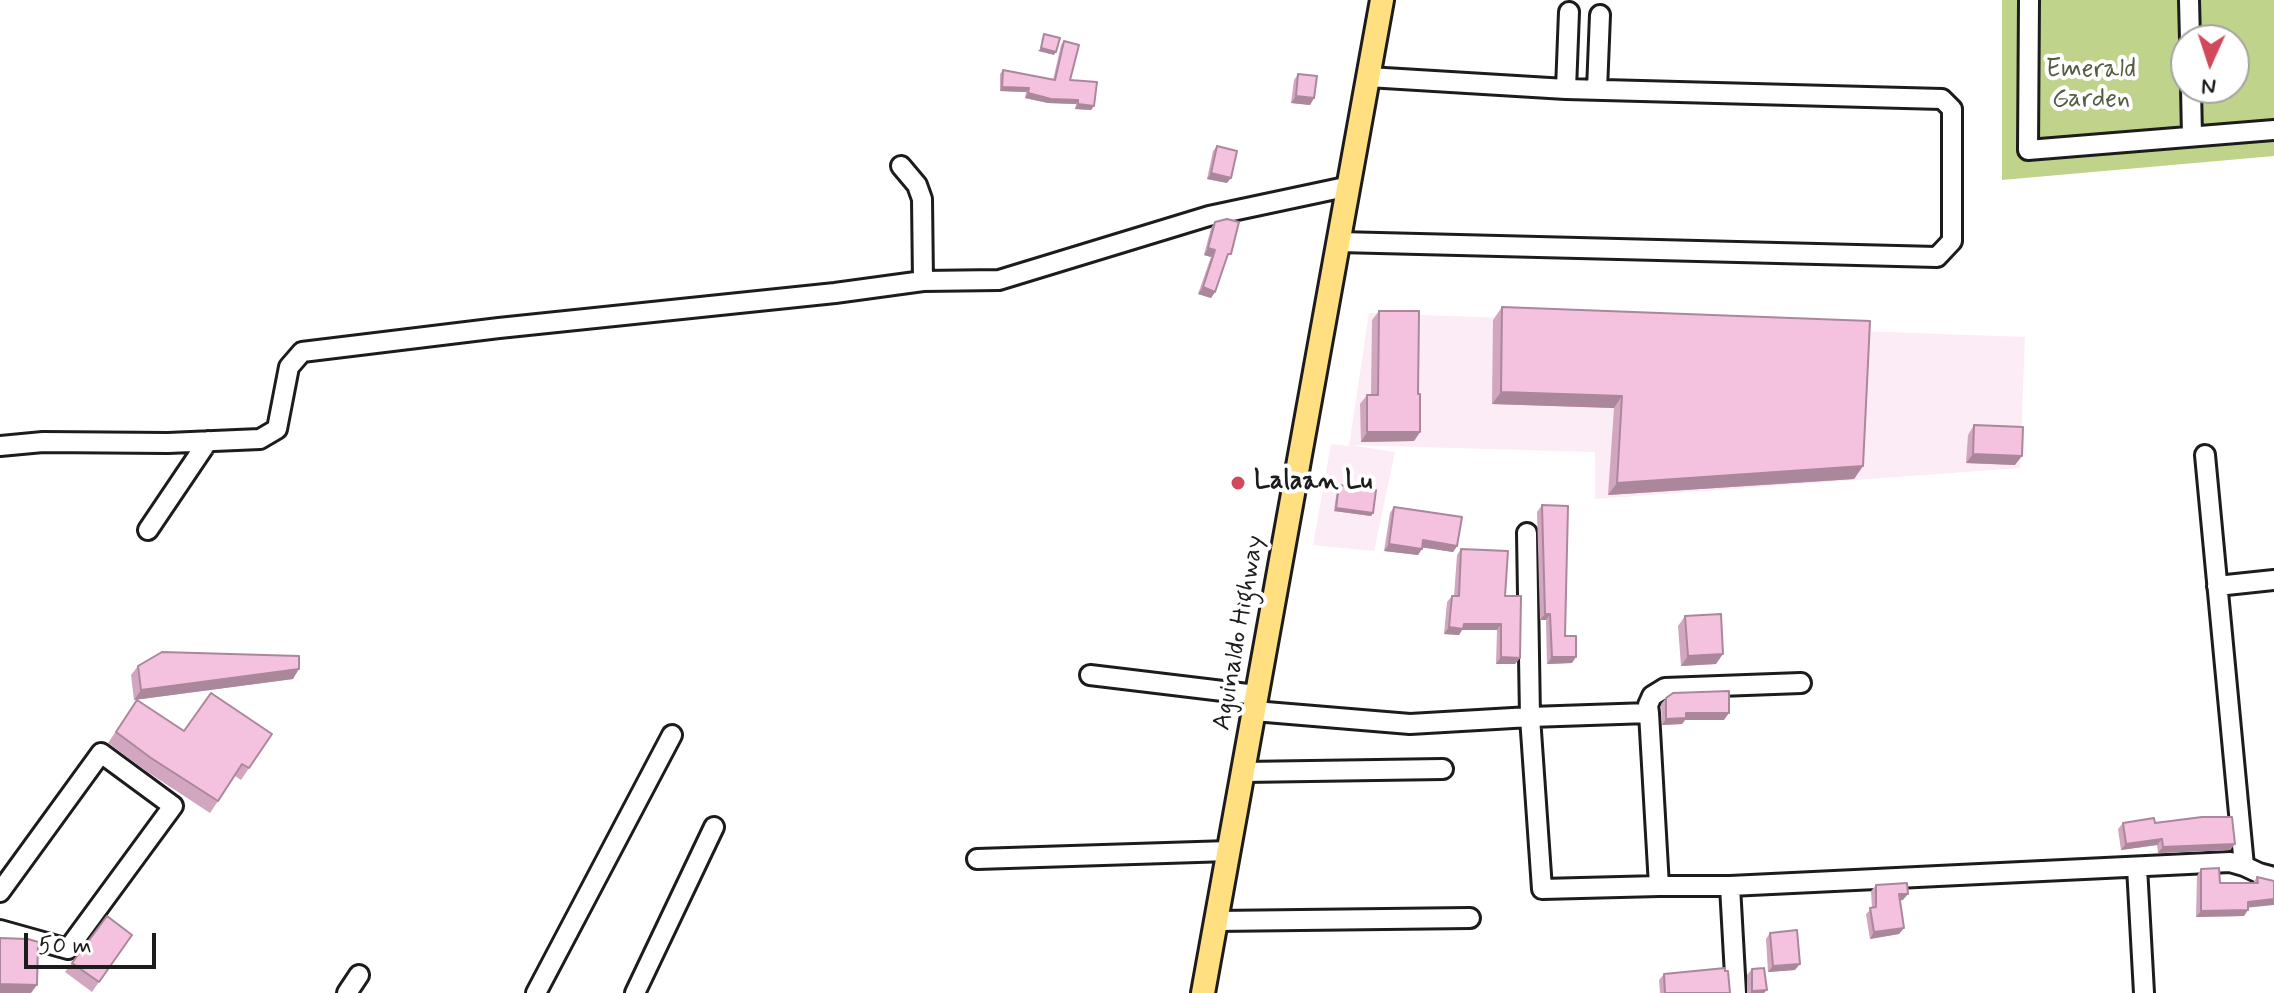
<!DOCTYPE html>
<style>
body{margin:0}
#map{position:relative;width:2274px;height:993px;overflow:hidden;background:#fff;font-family:Mynerve,sans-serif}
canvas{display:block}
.north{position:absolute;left:2170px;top:24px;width:80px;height:80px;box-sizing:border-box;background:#fff;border:2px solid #a4a4a4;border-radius:50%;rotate:183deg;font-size:22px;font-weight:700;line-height:32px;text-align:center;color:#1c1c1c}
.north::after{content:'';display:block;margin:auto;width:28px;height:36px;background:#d1495b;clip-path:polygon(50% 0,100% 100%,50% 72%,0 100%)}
.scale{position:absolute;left:24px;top:933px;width:132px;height:36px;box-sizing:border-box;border:4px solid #1c1c1c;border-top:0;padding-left:10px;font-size:24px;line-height:28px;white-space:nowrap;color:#1c1c1c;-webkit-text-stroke:6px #fff;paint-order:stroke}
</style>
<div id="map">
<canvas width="2274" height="993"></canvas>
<div class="north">N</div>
<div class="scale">50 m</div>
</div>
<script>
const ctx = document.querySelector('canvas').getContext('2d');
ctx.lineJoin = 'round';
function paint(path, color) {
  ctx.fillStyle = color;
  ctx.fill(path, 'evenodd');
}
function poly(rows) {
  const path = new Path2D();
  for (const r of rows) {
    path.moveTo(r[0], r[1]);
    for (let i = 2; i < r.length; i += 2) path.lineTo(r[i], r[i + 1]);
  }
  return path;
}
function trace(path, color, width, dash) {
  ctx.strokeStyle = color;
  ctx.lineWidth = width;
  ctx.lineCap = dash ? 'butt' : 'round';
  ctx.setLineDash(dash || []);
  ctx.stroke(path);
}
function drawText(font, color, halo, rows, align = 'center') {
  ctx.font = font + ' Mynerve,sans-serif';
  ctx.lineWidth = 8;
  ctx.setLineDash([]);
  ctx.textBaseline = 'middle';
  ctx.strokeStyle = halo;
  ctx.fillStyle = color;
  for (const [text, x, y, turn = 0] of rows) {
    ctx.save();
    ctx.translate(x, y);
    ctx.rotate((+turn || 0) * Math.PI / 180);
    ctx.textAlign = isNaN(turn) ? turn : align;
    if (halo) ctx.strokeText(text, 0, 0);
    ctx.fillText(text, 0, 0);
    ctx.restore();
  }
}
const built = poly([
 [1369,313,2025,337,2020,468,1595,499,1595,452,1349,445,1395,452,1374,551,1313,545,1331,444,1349,446]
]);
const green = poly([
 [2002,0,2274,0,2274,156,2002,180],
 [2186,40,2234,40,2234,88,2186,88]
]);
const minor = poly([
 [2029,0,2028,150,2274,130],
 [2189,0,2190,40],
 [2191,88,2192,136],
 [1566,89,1569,12],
 [1597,90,1600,15],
 [901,166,917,185,922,199,923,281],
 [1339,242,1937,257,1952,241,1952,109,1942,99,1566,89,1368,77],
 [0,446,43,442,168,443,260,439,277,429,289,367,302,352,499,328,835,293,923,281,999,280,1209,216,1350,186],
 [2205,455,2244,866],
 [148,530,208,441],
 [1527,533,1530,717,1542,889,1659,886,1730,886,2230,862,2244,866,2259,873,2274,877],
 [2217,586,2274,580],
 [1090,675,1256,695],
 [1254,711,1410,724,1530,717,1649,713,1659,886],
 [1649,713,1648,705,1652,696,1665,688,1801,683],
 [1244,772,1443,769],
 [977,859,1229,851],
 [2137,867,2144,993],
 [1730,886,1736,993],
 [0,892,101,753,173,806,68,949,0,930],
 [1216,921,1470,918],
 [347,993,359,975],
 [536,993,672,735],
 [635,993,714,827]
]);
const major = poly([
 [1203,993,1382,0]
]);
const wall = poly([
 [1064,41,1070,80,1094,106,1091,110,1075,109,1076,104,1048,103,1025,98,1026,92,1000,91,1000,74,1003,70,1053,80,1061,45],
 [1298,74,1314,98,1310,105,1291,103,1294,80],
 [1217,146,1227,183,1207,179,1213,151],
 [1215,222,1226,261,1215,292,1211,298,1198,294,1211,257,1204,255,1211,228],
 [1502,307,1863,466,1854,479,1608,495,1614,408,1492,404,1493,320],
 [1379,311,1418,394,1420,432,1414,441,1361,442,1360,404,1367,395,1371,395,1372,320],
 [1974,425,2015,465,1966,463,1968,435],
 [1339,485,1373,513,1371,516,1334,511,1337,489],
 [1542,505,1565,636,1572,663,1547,664,1546,620,1540,620,1537,512],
 [1394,507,1457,546,1453,552,1422,547,1418,555,1384,551,1390,513],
 [1461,549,1505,596,1520,658,1515,664,1496,664,1497,630,1462,630,1459,635,1444,634,1447,602,1452,596,1454,596,1457,555],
 [1685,616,1716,664,1681,666,1678,626],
 [138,666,293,679,134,700,131,675],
 [1666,698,1724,720,1685,720,1682,724,1662,725,1661,704],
 [137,700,184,731,272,734,241,780,235,776,210,813,143,769,108,743],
 [2123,823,2155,823,2235,844,2230,850,2158,853,2157,845,2121,850,2118,829],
 [2201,869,2220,883,2253,883,2257,877,2274,881,2248,908,2244,916,2196,917,2197,876],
 [1876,885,1903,900,1900,900,1904,928,1899,934,1870,939,1866,914,1872,908,1871,891],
 [107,916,132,935,92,992,65,972],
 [1770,933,1795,970,1768,972,1766,939],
 [1752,969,1764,993,1747,993,1747,975],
 [1664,974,1730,993,1660,993,1659,980]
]);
const shadedWall = poly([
 [1041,48,1056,52,1054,55,1038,51],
 [1002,87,1029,88,1026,92,1000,91],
 [1028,93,1078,100,1076,104,1048,103,1025,98],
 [1296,96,1314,98,1310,105,1291,103],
 [1078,104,1094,106,1091,110,1075,109],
 [1211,173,1231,178,1227,183,1207,179],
 [1208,248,1215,250,1211,257,1204,255],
 [1203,287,1215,292,1211,298,1198,294],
 [1501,392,1622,396,1614,408,1492,404],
 [1367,432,1420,432,1414,441,1361,442],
 [1973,454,2022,456,2015,465,1966,463],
 [1863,466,1854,479,1608,495,1617,483],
 [1336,508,1373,513,1371,516,1334,511],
 [1423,540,1457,546,1453,552,1419,547],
 [1389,544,1422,549,1418,555,1384,551],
 [1545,614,1550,614,1546,620,1540,620],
 [1464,624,1501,624,1497,630,1462,630,1459,635,1444,634,1449,627],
 [1723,654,1716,664,1681,666,1688,656],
 [1501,657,1520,658,1515,664,1496,664],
 [1552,657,1576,657,1572,663,1547,664],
 [299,669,293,679,134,700,141,690],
 [1686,713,1729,713,1724,720,1685,720,1682,724,1662,725,1666,719],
 [2162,839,2157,845,2121,850,2126,844],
 [2235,844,2230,850,2158,853,2163,847],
 [1899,894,1908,894,1903,900,1894,901],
 [2274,899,2274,905,2244,908,2248,902],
 [2248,910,2244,916,2196,917,2201,911],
 [1904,928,1899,934,1870,939,1874,932],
 [1800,964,1795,970,1768,972,1773,966],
 [0,984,37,985,31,993,0,993],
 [1767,990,1764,993,1750,993,1752,991]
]);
const building = poly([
 [1044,34,1060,38,1056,52,1041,48,1044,34],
 [1064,41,1079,45,1070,80,1097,82,1094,106,1078,104,1078,100,1051,99,1028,93,1029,88,1002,87,1003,70,1055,80,1064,41],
 [1298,74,1317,76,1314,98,1296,96,1298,74],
 [1217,146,1237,151,1231,178,1211,173,1217,146],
 [1227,219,1239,222,1231,254,1228,254,1215,292,1203,287,1215,250,1208,248,1215,222,1227,219],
 [1502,307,1870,321,1863,466,1617,483,1622,396,1501,392,1502,307],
 [1379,311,1419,311,1418,394,1420,394,1420,432,1367,432,1367,395,1378,395,1379,311],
 [1974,425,2023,427,2022,456,1973,454,1974,425],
 [1339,485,1376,490,1373,513,1336,508,1339,485],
 [1542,505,1568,506,1565,636,1576,636,1576,657,1552,657,1550,614,1545,614,1542,505],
 [1394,507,1462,517,1457,546,1423,540,1422,549,1389,544,1394,507],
 [1461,549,1508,551,1505,596,1521,596,1520,658,1501,657,1501,624,1464,624,1463,629,1449,627,1452,596,1459,596,1461,549],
 [1721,614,1723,654,1688,656,1685,616,1721,614],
 [162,652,299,656,299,669,141,690,138,666,162,652],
 [1729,691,1729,713,1686,713,1686,718,1666,719,1666,698,1673,693,1729,691],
 [211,693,272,734,249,768,242,764,218,801,151,758,116,732,137,700,184,731,211,693],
 [2202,817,2232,817,2235,844,2163,847,2162,839,2126,844,2123,823,2154,818,2155,823,2202,817],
 [2219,868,2220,883,2258,883,2257,877,2274,881,2274,899,2248,902,2248,910,2201,911,2201,869,2219,868],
 [1907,883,1908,894,1899,894,1904,928,1874,932,1870,908,1876,907,1876,885,1907,883],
 [107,916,132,935,99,982,72,963,107,916],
 [1797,930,1800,964,1773,966,1770,933,1797,930],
 [0,938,28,939,38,942,37,985,0,984,0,938],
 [1725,968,1725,971,1728,971,1730,993,1665,993,1664,974,1725,968],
 [1764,968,1767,990,1752,991,1752,969,1764,968]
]);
const markers = [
 [1238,483,8,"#d1495b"]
];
const parkNames = [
 ["Emerald",2091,71],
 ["Garden",2091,101]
];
const poiNames = [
 ["Lalaan Lu",1254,483]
];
const streetNames = [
 ["Aguinaldo Highway",1240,633,-80]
];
paint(built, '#fcecf5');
paint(green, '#bfd48a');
trace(minor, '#1c1c1c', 24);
trace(major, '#1c1c1c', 28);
trace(minor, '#fff', 18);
trace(major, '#ffdf80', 22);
paint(wall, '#d2a6bf');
paint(shadedWall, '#ab879b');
paint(building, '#f4c1de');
trace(building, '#ab879b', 2);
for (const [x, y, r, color] of markers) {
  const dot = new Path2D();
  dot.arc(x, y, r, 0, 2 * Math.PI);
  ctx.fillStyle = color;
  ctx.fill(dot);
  trace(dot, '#fff', 3);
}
drawText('26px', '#555c42', '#fff', parkNames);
drawText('bold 26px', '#1c1c1c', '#fff', poiNames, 'left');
drawText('26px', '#1c1c1c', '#fff', streetNames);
</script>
